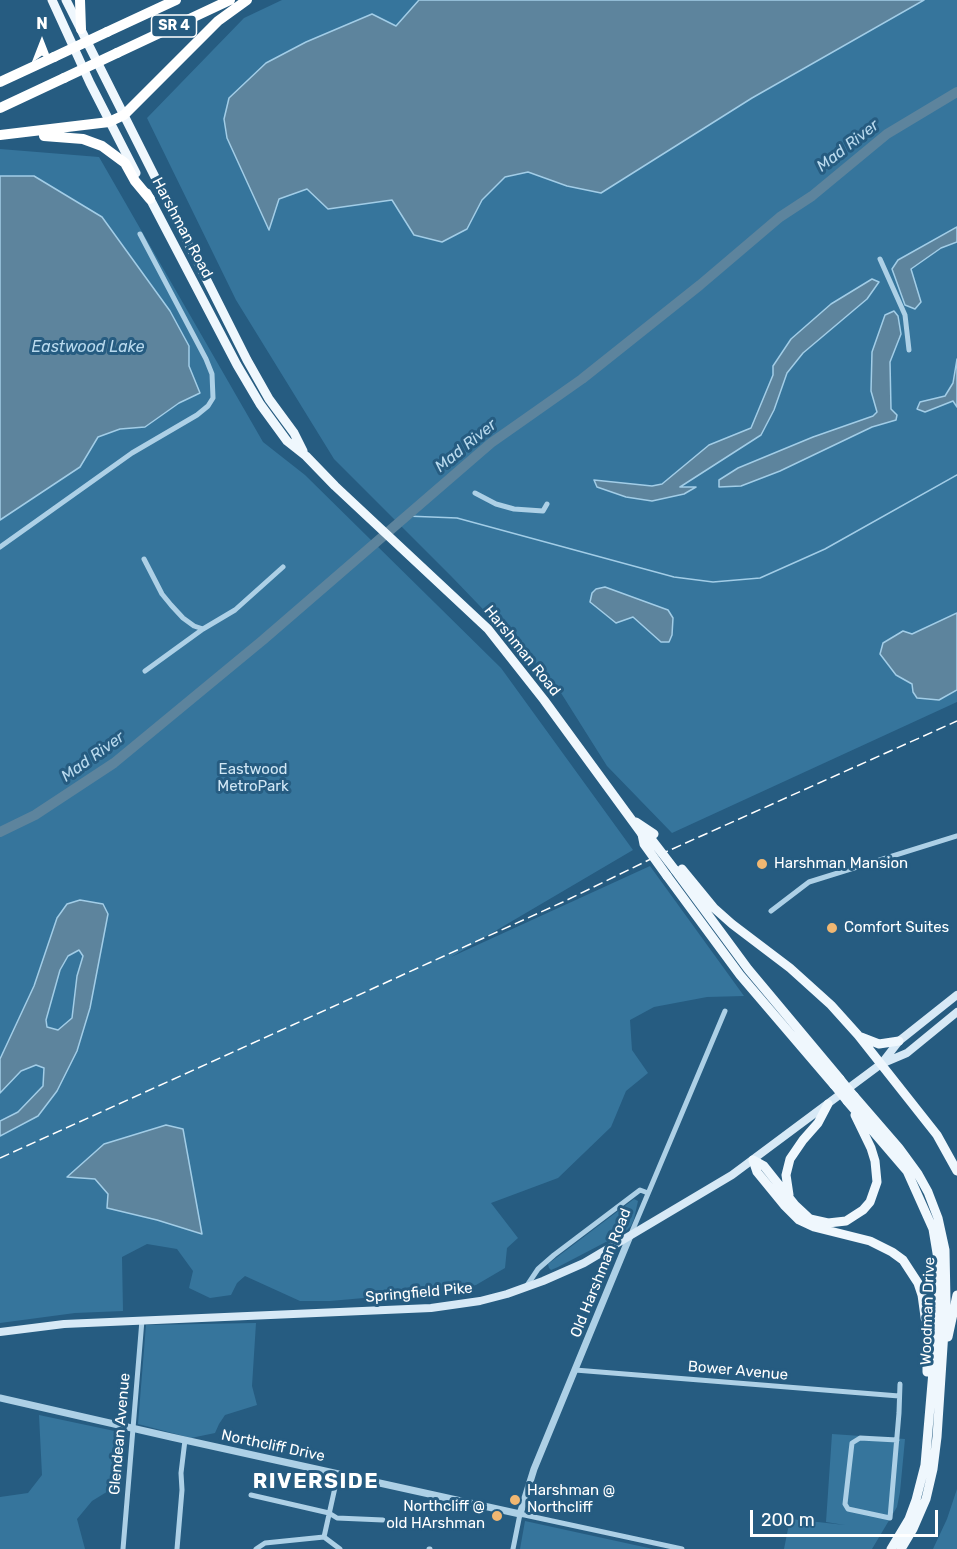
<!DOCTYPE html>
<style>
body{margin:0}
#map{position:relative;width:957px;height:1549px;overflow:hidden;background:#265c81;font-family:Rubik,sans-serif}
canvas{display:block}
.north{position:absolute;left:12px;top:12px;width:60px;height:60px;-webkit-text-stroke:4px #265c81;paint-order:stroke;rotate:0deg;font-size:16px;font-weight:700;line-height:24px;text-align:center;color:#fff}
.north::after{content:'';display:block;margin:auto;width:21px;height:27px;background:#fff;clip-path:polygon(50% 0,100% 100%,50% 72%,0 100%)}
.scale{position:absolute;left:750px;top:1510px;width:188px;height:27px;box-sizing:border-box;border:3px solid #fff;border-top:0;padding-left:8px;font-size:18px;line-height:21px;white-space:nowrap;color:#fff;-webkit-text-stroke:4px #265c81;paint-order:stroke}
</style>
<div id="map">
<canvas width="957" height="1549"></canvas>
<div class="north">N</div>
<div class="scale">200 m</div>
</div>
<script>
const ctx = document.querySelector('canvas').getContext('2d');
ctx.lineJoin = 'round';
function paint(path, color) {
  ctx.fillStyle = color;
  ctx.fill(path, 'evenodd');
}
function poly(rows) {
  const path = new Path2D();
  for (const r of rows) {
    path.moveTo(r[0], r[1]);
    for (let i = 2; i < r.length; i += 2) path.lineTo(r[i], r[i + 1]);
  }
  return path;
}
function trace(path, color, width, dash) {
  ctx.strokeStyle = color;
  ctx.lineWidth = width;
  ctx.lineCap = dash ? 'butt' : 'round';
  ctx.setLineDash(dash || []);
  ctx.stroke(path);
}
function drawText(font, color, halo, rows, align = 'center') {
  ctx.font = font + ' Rubik,sans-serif';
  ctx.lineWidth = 6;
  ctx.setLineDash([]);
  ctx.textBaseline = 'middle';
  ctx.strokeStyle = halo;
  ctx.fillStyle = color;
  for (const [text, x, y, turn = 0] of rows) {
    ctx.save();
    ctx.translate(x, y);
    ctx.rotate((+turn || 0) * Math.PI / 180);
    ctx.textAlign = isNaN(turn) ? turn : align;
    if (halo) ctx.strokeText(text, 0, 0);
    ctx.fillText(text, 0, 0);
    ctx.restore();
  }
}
const green = poly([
 [282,0,957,0,957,702,672,833,607,766,556,685,451,576,334,459,236,300,147,118,244,18],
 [0,149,99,157,263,442,305,475,501,668,633,850,451,957,650,866,744,996,707,997,654,1007,630,1020,632,1050,648,1073,626,1091,611,1127,558,1178,491,1203,518,1238,507,1248,505,1268,476,1285,435,1295,375,1297,330,1301,300,1301,245,1276,237,1283,231,1295,210,1298,189,1288,193,1271,177,1249,147,1244,122,1257,123,1311,75,1313,0,1323],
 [634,1199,638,1201,634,1219,631,1226,625,1232,558,1267,551,1270,549,1268,548,1264],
 [256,1323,252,1386,257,1405,225,1415,219,1424,215,1433,191,1438,138,1424,146,1325],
 [39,1415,124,1433,118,1485,92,1501,77,1519,85,1549,0,1549,0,1497,28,1493,42,1475],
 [832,1434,905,1439,900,1492,897,1507,872,1549,784,1549,790,1519,845,1525,826,1522],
 [957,1489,957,1549,933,1549,947,1519],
 [525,1521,653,1549,520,1549]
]);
const water = poly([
 [419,0,924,0,752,98,601,193,567,186,528,172,505,177,482,200,467,229,442,242,414,235,392,200,328,209,307,189,279,199,269,230,227,138,224,119,229,98,266,63,306,42,372,14,396,26,419,0],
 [0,176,34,176,102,217,170,311,189,346,189,366,200,393,179,403,145,427,120,429,98,437,80,467,0,520,0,176],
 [957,227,957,242,941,248,911,269,921,302,915,309,905,305,892,269,898,260,957,227],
 [872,279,879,282,867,299,803,353,787,373,774,410,761,435,680,487,696,487,684,494,652,501,626,497,597,487,594,480,652,486,662,484,709,445,751,428,773,375,773,366,791,339,831,304,872,279],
 [894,311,898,316,901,334,890,362,891,409,897,415,896,420,872,427,780,471,741,486,719,487,719,480,738,468,813,437,873,416,877,412,871,391,872,352,885,315,894,311],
 [957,359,957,407,953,401,925,412,917,409,920,402,945,396,953,383,957,359],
 [605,587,668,610,673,618,672,635,669,642,661,642,633,617,616,623,590,602,592,593,596,589,605,587],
 [957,613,957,690,939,700,917,698,913,692,912,684,896,675,880,654,883,643,903,631,912,634,957,613],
 [80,900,103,904,108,914,90,1008,77,1051,57,1091,38,1116,0,1136,0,1121,18,1112,43,1086,44,1068,36,1065,21,1071,0,1093,0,1059,34,986,57,918,67,904,80,900],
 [79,950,83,956,77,976,72,1018,58,1030,47,1027,46,1020,60,970,68,956,79,950],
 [166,1125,183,1129,202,1234,157,1220,107,1208,108,1194,95,1179,67,1177,104,1144,166,1125]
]);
const stream = poly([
 [406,516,457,518,674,577,713,582,760,578,825,549,957,475]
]);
const river = poly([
 [0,832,35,815,114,763,263,640,491,443,582,379,700,285,780,217,812,196,887,134,957,92]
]);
const minor = poly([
 [880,259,905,315,909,350],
 [475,493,496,504,514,509,543,511,547,504],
 [0,547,132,453,197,415,208,406,213,398,212,374,206,359,140,234],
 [144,559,162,594,171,605,183,618,194,626,203,629,235,610,283,567],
 [145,671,203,629],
 [771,911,809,882,957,836],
 [631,1234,725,1011],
 [526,1287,538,1269,554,1255,640,1190,648,1193],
 [575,1370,899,1396],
 [897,1440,860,1438,852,1443,845,1504,848,1509,890,1518,899,1413,900,1384],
 [251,1495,329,1513,337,1518,383,1520],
 [324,1537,338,1474],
 [123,1549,142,1320],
 [177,1549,182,1490,181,1473,185,1440],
 [256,1549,265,1543,324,1537,340,1549],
 [429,1549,430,1549],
 [513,1549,520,1514,682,1549]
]);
const tertiary = poly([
 [0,1398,171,1437,520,1514,534,1469,630,1236]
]);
const secondary = poly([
 [882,1063,899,1041,957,995],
 [0,1332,64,1324,431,1308,480,1301,507,1294,543,1281,584,1263,732,1175,881,1064,907,1053,957,1012]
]);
const primary = poly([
 [52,0,90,83,136,173],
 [66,0,247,360,269,399,294,433,303,451],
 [147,193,237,365,260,404,287,441,306,456,335,486,488,629,544,700,642,834],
 [636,822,654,834],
 [682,869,714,908,732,924,790,968,831,1005,858,1035,937,1135,957,1171],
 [675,870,748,969,840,1079],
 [667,876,740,975,834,1085],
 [861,1037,879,1044,899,1041],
 [854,1096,899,1148,918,1174,928,1192,938,1218,945,1250,946,1301,937,1437,933,1469,926,1499,913,1529,901,1549],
 [847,1101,907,1171,933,1229,939,1265,938,1313,925,1465,916,1500,909,1519,891,1549],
 [753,1160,757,1172,784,1205,799,1220,814,1227,870,1241,892,1252,903,1260,918,1283,922,1295,927,1331,927,1372],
 [753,1160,764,1166,795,1205,810,1219,828,1223,846,1221,863,1210,870,1202,877,1182,875,1161,871,1148,855,1115],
 [789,1195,786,1175,790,1159,803,1140,818,1123,828,1104],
 [948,1337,957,1295]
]);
const motorway = poly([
 [80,0,81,29],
 [107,32,176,0],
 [117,53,230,0],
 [0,82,54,57],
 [0,108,64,78],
 [0,135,109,122,124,115,218,21,247,0],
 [44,136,83,139,102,146,125,163,135,181,150,199]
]);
const rail = poly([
 [0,1158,563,902,659,855,957,721]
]);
const primaryBridge = poly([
 [642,834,652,840,675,870],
 [642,834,644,844,667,876],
 [840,1079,854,1096],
 [834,1085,847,1101]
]);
const motorwayBridge = poly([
 [54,57,107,32],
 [64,78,117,53]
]);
const markers = [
 [762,864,6,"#f0b772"],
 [832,928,6,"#f0b772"],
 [515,1500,6,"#f0b772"],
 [497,1516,6,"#f0b772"]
];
const shields = [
 [174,26,45]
];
const shieldNames = [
 ["SR 4",174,26]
];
const streetNames = [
 ["Harshman Road",182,228,62],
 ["Harshman Road",522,651,51],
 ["Old Harshman Road",601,1273,-68],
 ["Springfield Pike",419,1293,-5],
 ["Woodman Drive",928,1311,-88],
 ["Bower Avenue",738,1371,5],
 ["Glendean Avenue",120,1434,-85],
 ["Northcliff Drive",273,1446,12]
];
const parkNames = [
 ["Eastwood",253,770],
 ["MetroPark",253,787]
];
const poiNames = [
 ["Harshman Mansion",774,864],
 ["Comfort Suites",844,928],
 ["Harshman @",527,1491],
 ["Northcliff",527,1508],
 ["Northcliff @",485,1507,"right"],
 ["old HArshman",485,1524,"right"]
];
const waterNames = [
 ["Mad River",848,146,-38],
 ["Eastwood Lake",88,347],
 ["Mad River",466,446,-39],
 ["Mad River",93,757,-36]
];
const districtNames = [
 ["RIVERSIDE",316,1482]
];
paint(green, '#36759c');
paint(water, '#5d849d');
trace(water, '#a2cde7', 1.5);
trace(stream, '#a2cde7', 1.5);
trace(river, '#5d849d', 10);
trace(minor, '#add0e6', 5);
trace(tertiary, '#add0e6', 7);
trace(secondary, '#d7e9f6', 8);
trace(primary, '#eff7fd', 9);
trace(motorway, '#fff', 10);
trace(rail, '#fff', 1.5, [10, 4.5]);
trace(primaryBridge, '#eff7fd', 9);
trace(motorwayBridge, '#fff', 10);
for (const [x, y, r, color] of markers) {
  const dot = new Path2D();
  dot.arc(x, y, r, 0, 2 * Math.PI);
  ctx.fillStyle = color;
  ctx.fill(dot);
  trace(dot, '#265c81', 2);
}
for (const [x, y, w] of shields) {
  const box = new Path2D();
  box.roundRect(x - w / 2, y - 11, w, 22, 4.5);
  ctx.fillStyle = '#265c81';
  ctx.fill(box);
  trace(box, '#fff', 1.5);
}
drawText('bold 14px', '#fff', null, shieldNames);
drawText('15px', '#fff', '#265c81', streetNames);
drawText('15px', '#d1e7f5', '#265c81', parkNames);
drawText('15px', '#fff', '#265c81', poiNames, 'left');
drawText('italic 16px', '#b9daee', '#265c81', waterNames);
ctx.letterSpacing = '1.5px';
drawText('bold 21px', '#fff', '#265c81', districtNames);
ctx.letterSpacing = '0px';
</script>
